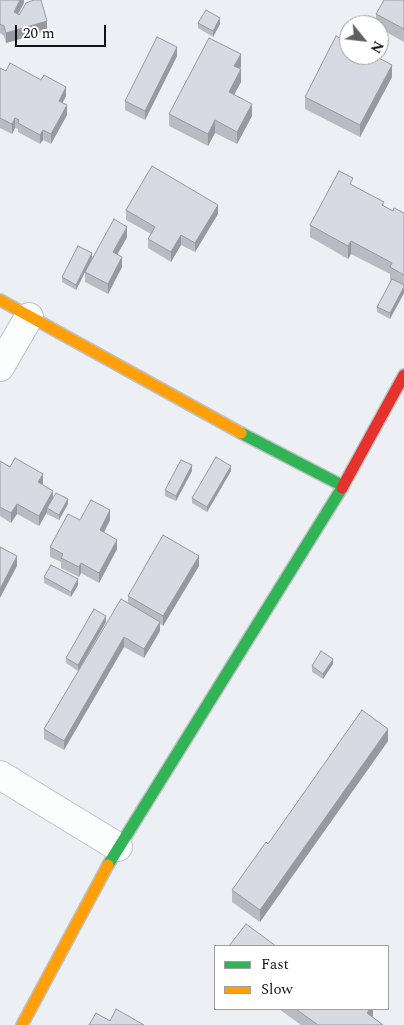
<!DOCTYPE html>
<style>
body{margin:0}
#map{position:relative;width:404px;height:1025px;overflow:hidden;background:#ecf0f4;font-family:Spectral,serif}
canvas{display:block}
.legend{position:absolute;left:214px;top:945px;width:175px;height:65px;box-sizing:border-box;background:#fff;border:1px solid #9fa1a1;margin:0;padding:6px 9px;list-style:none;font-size:15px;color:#101315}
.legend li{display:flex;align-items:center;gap:10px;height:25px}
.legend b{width:25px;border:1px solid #9fa1a1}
.north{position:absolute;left:339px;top:15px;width:50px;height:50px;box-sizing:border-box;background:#fff;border:1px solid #9fa1a1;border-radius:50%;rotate:119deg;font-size:14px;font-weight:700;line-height:20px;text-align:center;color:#101315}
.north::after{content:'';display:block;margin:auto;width:18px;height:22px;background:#5d6063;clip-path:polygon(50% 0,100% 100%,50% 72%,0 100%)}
.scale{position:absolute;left:15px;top:25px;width:91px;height:22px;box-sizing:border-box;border:2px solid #101315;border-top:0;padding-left:6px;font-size:15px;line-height:18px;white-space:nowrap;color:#101315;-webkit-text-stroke:4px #fff;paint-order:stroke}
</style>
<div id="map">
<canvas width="404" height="1025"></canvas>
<ul class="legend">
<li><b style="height:6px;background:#30b455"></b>Fast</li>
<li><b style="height:6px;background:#ff9f0a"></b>Slow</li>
</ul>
<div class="north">N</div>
<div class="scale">20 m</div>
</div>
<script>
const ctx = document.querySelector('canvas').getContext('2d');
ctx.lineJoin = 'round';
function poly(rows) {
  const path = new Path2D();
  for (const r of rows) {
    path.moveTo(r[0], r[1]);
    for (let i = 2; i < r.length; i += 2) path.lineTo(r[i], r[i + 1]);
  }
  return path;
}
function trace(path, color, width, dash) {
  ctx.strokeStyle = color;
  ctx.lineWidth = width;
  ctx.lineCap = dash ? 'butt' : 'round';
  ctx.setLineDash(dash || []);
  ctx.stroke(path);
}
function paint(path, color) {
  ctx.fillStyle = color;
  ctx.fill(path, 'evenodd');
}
const street = poly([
 [0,367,29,317],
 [0,775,118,847]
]);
const fast = poly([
 [241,433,343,486],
 [108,865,342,488]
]);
const slow = poly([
 [0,300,241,433],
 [22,1025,108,865]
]);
const jam = poly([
 [342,488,404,375]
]);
const wall = poly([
 [0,0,24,0,24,3,18,14,47,31,6,43,4,36,0,33],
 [404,0,404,42,379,28,379,25,376,25,376,14],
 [198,23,220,24,213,37,198,28],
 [177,56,145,120,125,110,125,101],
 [241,67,240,68,241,82,234,94,252,116,237,144,215,133,208,146,169,126,169,114],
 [0,68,66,96,62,103,67,115,51,144,43,140,40,144,18,132,18,129,15,128,12,134,0,128],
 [392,77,360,137,305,109,305,97],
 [353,185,384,206,393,211,404,213,404,293,390,319,377,312,377,307,392,281,390,280,390,274,351,254,348,259,310,237,310,225],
 [126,210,218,214,195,252,181,245,171,262,148,248,148,239,151,234,126,220],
 [127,237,117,255,122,267,108,294,85,282,85,272,76,290,62,282,62,277],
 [0,461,43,484,53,497,68,504,59,520,47,514,47,512,39,526,17,514,11,523,0,516],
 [192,471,176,501,165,496,165,490],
 [231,471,207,512,192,503,192,498],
 [80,520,110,520,104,532,117,549,99,583,81,573,79,577,61,568,61,562,50,557,50,547],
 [199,566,163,626,160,624,160,631,144,658,124,647,64,750,44,739,44,729,128,603,128,596],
 [44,577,78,585,71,597,44,583],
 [106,622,78,671,66,663,66,658],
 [333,664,323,679,312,672,312,666],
 [388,741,260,922,232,902,232,890,268,844],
 [279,1009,373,1009,373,1017,383,1025,301,1025]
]);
const shadedWall = poly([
 [20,0,24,0,24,3,14,21,14,12],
 [220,18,220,24,213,37,213,31],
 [47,21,47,31,6,43,6,33],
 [177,47,177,56,145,120,145,111],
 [241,54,241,67,234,78,234,66],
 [392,65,392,77,360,137,360,125],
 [241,69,241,82,229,104,229,92],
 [66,87,66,96,59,110,59,101],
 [252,104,252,116,237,144,237,132],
 [67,105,67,115,51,144,51,134],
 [15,118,15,128,12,134,12,124],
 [215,120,215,133,208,146,208,134],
 [43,130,43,140,40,144,40,135],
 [218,205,218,214,195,252,195,243],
 [127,227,127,237,113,262,113,252],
 [181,235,181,245,171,262,171,252],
 [351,241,351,254,348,259,348,246],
 [92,253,92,258,76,290,76,285],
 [122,257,122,267,108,294,108,284],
 [404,287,404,293,390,319,390,313],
 [192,465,192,471,176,501,176,496],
 [231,466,231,471,207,512,207,507],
 [43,474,43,484,38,492,38,482],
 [53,491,53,500,47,508,47,512,39,526,39,516],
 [68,499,68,504,59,520,59,515],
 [17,504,17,514,11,523,11,513],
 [110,510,110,520,100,540,100,530],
 [117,540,117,549,99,583,99,573],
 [17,556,17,566,0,598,0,589],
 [199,556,199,566,163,626,163,616],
 [81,563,81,573,79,577,79,567],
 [78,579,78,585,71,597,71,592],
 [106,616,106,622,78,671,78,665],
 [160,622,160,631,144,658,144,649],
 [124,637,124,647,64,750,64,741],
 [333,659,333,664,323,679,323,674],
 [388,729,388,741,260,922,260,910],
 [370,1009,373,1009,373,1016,367,1025,367,1013]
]);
const building = poly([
 [0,0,20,0,14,12,19,15,26,3,34,0,41,0,47,21,6,33,4,26,0,24,0,0],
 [384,0,404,0,404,29,376,14,384,0],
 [206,10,220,18,213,31,198,23,206,10],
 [336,36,349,43,349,55,373,55,392,65,360,125,305,97,336,36],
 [157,37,177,47,145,111,125,101,157,37],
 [209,38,241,54,234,66,241,69,229,92,252,104,237,132,215,120,208,134,169,114,209,38],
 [10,63,41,80,44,75,66,87,59,101,67,105,51,134,43,130,40,135,18,123,19,120,15,118,12,124,0,118,0,68,6,71,10,63],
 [152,166,218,205,195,243,181,235,171,252,148,239,155,227,126,210,152,166],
 [339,171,353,178,350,184,384,202,382,205,393,211,394,208,404,213,404,275,390,267,392,263,351,241,348,246,310,225,339,171],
 [114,219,127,227,113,252,122,257,108,284,85,272,114,219],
 [78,246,92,253,76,285,62,277,78,246],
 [392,279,404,285,404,287,390,313,377,307,392,279],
 [216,457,231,466,207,507,192,498,216,457],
 [15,458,43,474,38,482,53,491,39,516,17,504,11,513,0,507,0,461,10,467,15,458],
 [181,460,192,465,176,496,165,490,181,460],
 [56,493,68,499,59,515,47,508,56,493],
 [91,500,110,510,100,530,117,540,99,573,81,563,79,567,61,558,63,554,50,547,68,514,80,520,91,500],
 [163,535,199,556,163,616,128,596,163,535],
 [0,547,17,556,0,589,0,547],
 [51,565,78,579,71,592,44,577,51,565],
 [121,599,160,622,144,649,124,637,64,741,44,729,121,599],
 [94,609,106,616,78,665,66,658,94,609],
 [321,651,333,659,323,674,312,666,321,651],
 [362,710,388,729,260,910,232,890,266,842,268,844,362,710],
 [246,924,276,946,229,946,246,924],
 [116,1009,144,1025,89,1025,96,1013,110,1021,116,1009],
 [296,1009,370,1009,367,1013,383,1025,318,1025,296,1009]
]);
trace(street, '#bec1c4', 30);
trace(fast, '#bec1c4', 14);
trace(slow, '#bec1c4', 14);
trace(jam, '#bec1c4', 14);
trace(street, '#fcfdfd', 28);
trace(fast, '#30b455', 11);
trace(slow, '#ff9f0a', 11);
trace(jam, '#e5322d', 11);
paint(wall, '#b9bbc3');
paint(shadedWall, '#96999f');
paint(building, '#d7dae3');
trace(building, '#96999f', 1);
</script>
